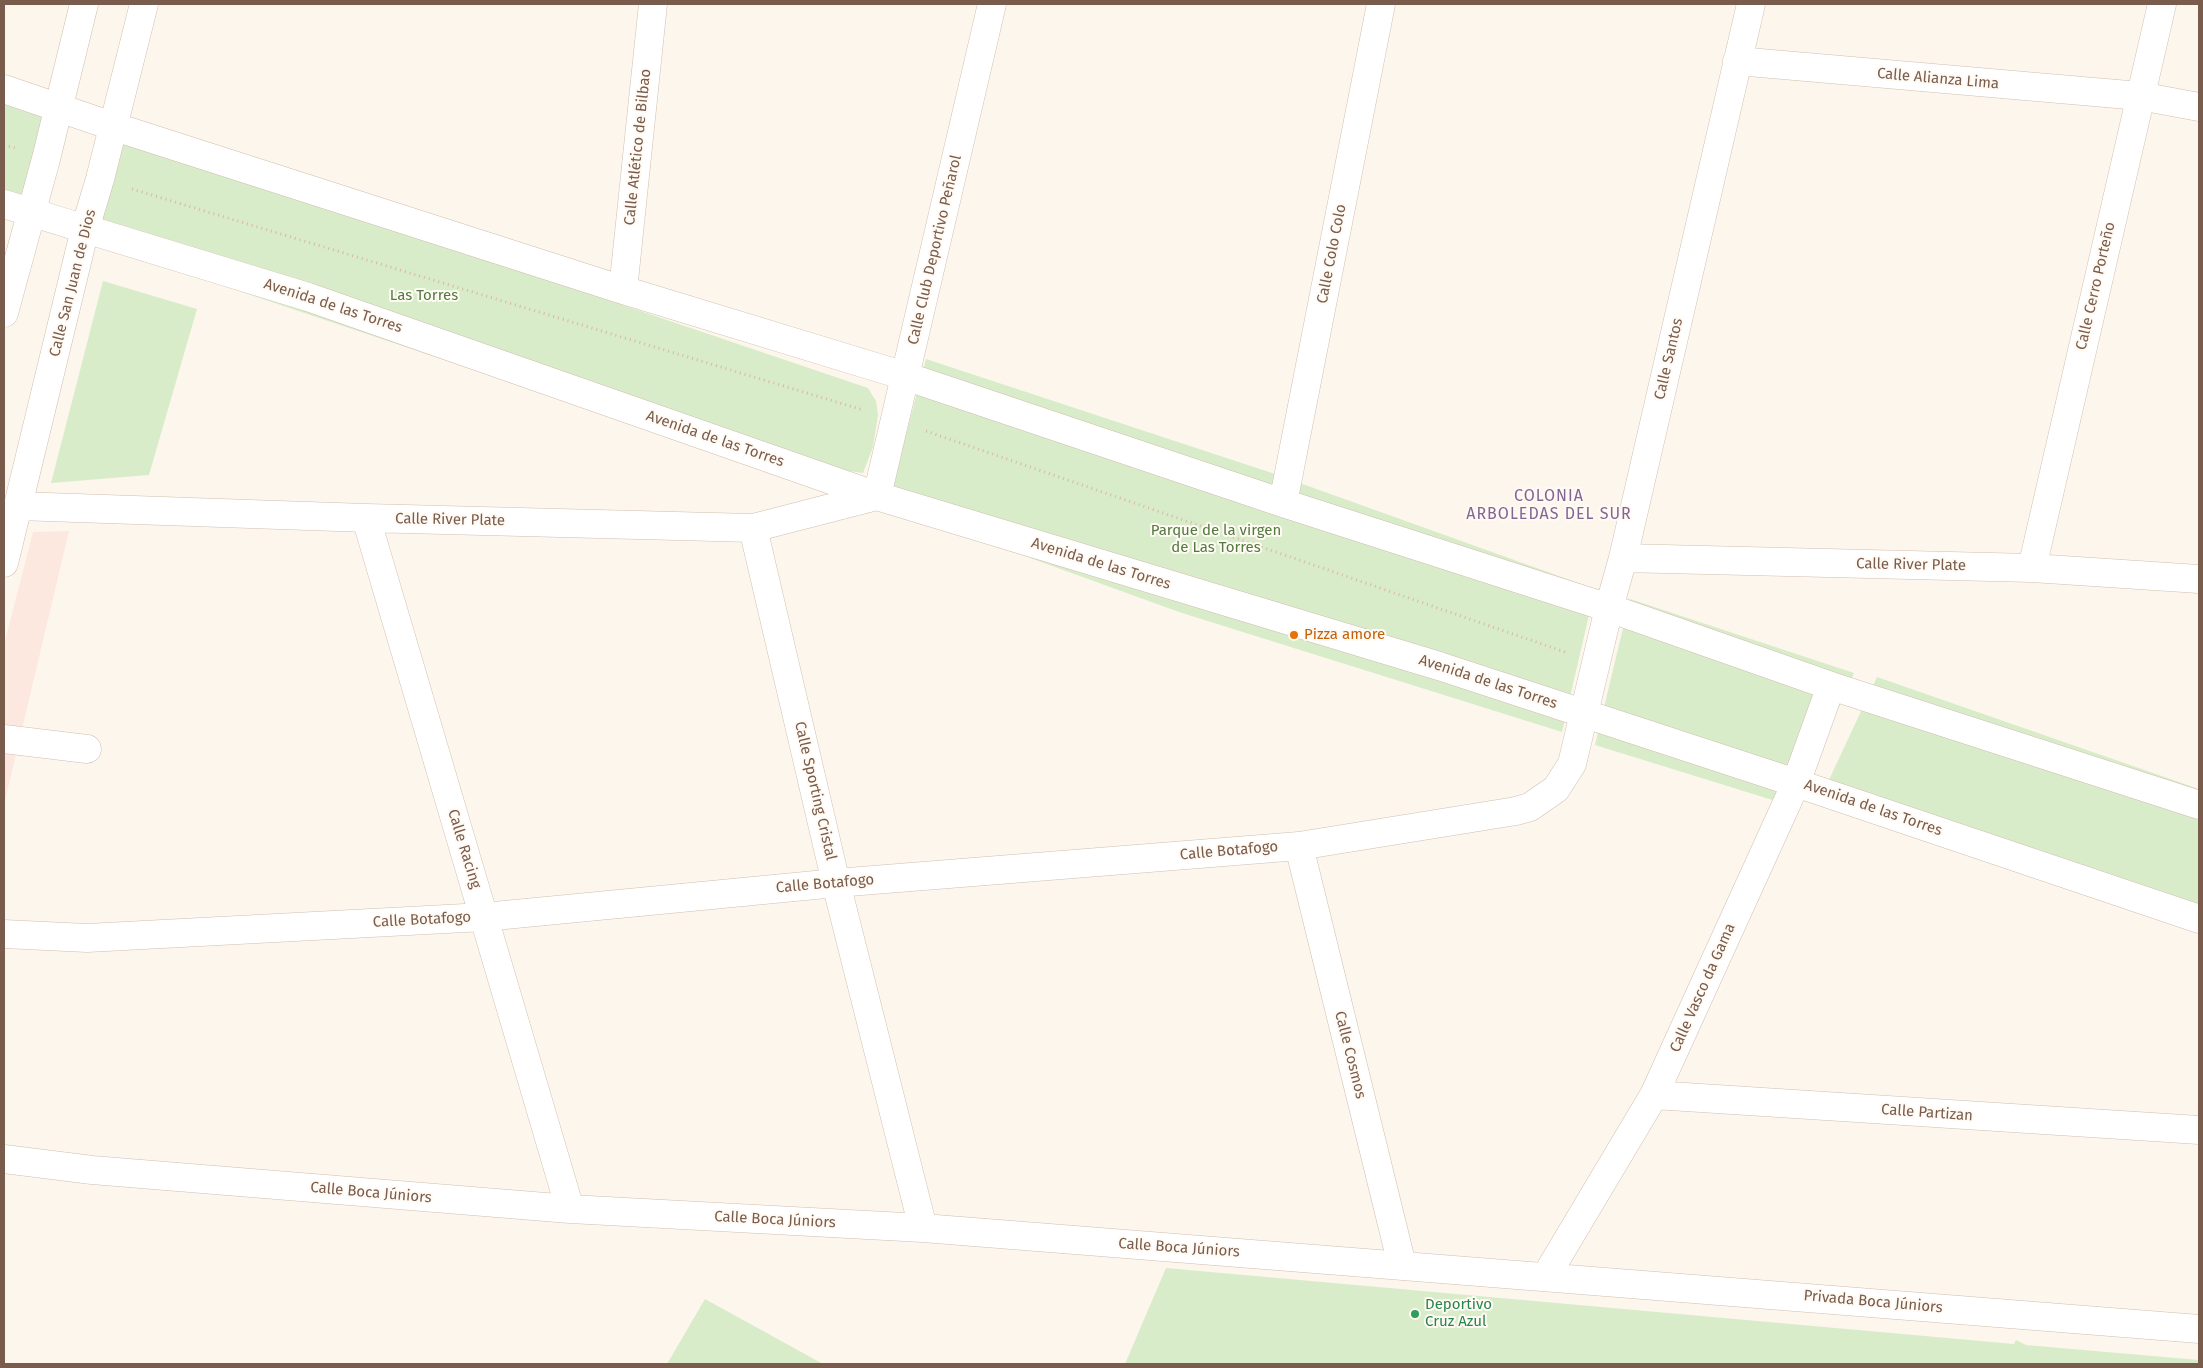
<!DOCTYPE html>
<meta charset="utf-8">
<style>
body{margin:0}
#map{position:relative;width:2203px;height:1368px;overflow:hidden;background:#fdf6ec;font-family:"Fira Sans",sans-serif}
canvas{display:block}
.frame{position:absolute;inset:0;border:5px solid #7a5c4d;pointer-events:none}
</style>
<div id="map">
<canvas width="2203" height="1368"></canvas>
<div class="frame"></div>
</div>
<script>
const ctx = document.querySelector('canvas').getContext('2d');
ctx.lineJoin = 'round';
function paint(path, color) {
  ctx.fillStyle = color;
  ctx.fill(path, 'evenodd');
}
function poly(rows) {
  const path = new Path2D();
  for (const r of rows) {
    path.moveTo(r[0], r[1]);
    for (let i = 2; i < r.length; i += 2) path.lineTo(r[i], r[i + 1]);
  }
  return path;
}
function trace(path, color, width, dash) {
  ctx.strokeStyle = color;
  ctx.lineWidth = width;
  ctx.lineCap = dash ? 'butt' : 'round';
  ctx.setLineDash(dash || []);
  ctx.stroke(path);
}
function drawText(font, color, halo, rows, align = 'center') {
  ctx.font = font + ' "Fira Sans",sans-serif';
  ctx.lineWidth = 4;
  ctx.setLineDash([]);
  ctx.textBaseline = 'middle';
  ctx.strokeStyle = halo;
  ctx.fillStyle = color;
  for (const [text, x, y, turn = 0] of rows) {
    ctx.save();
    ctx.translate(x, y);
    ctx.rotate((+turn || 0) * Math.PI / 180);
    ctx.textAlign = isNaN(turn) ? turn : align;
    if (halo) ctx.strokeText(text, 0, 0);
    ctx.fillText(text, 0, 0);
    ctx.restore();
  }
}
const commercial = poly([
 [69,531,4,805,4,645,33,532]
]);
const green = poly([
 [4,95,50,110,25,207,4,199],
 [120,135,868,388,876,401,878,415,873,447,863,473,724,454,90,241],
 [103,281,197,309,149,475,51,483],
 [926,359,1272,473,1595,589,1562,732,1179,612,887,506],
 [1630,599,1854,673,1795,807,1595,745],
 [1877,677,2199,789,2199,925,1821,797],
 [1166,1268,2014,1344,2016,1340,2026,1345,2199,1360,2199,1364,1125,1364],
 [705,1299,823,1364,667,1364]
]);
const path = poly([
 [4,145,15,148],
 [132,189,863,410],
 [926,431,1565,652]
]);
const minor = poly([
 [1737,61,2140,96,2199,107],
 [4,89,112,126,623,290,905,376,1283,503,1609,608,1831,686,2199,805],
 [4,204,308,297,877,496,1439,666,1796,783,2199,919],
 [623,290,653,4],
 [4,313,46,159,84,4],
 [877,496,992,4],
 [1283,503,1381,4],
 [18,506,366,518,753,528,877,496],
 [366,518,570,1209],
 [753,528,836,883,923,1228],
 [1623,558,2032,568,2199,579],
 [4,563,85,229,100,179,144,4],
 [2032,568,2162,4],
 [4,739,87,749],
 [1299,846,1402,1265],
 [4,934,87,938,484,917,836,883,1299,846,1516,811,1530,807,1556,789,1572,764,1609,608,1623,558,1751,4],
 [1654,1095,2199,1130],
 [4,1159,92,1170,570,1209,923,1228,2199,1329],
 [1546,1276,1654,1095,1796,783,1831,686]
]);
const markers = [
 [1294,635,5,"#e8710a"],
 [1415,1314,5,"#2e9e5b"]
];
const streetNames = [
 ["Calle Alianza Lima",1938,79,5],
 ["Calle Atlético de Bilbao",638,147,-84],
 ["Calle Club Deportivo Peñarol",935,250,-77],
 ["Calle Colo Colo",1332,254,-79],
 ["Calle San Juan de Dios",73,283,-76],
 ["Calle Cerro Porteño",2096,286,-77],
 ["Avenida de las Torres",333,306,18],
 ["Calle Santos",1669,359,-77],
 ["Avenida de las Torres",715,439,19],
 ["Calle River Plate",450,520,1],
 ["Avenida de las Torres",1101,564,17],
 ["Calle River Plate",1911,565,1],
 ["Avenida de las Torres",1488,682,18],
 ["Calle Sporting Cristal",815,791,77],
 ["Avenida de las Torres",1873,808,19],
 ["Calle Racing",464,849,73],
 ["Calle Botafogo",1229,851,-5],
 ["Calle Botafogo",825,884,-5],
 ["Calle Botafogo",422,920,-3],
 ["Calle Vasco da Gama",1703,988,-66],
 ["Calle Cosmos",1350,1055,76],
 ["Calle Partizan",1927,1113,4],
 ["Calle Boca Júniors",371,1193,5],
 ["Calle Boca Júniors",775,1220,3],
 ["Calle Boca Júniors",1179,1248,4],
 ["Privada Boca Júniors",1873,1302,5]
];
const parkNames = [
 ["Las Torres",424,296],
 ["Parque de la virgen",1216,531],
 ["de Las Torres",1216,548]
];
const foodNames = [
 ["Pizza amore",1304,635]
];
const leisureNames = [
 ["Deportivo",1425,1305],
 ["Cruz Azul",1425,1322]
];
const neighbourhoodNames = [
 ["COLONIA",1549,497],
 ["ARBOLEDAS DEL SUR",1549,515]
];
paint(commercial, '#fde8e0');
paint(green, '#d8ecc9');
trace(minor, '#d1beb0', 29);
trace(path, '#d9b8a5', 3, [1, 4]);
trace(minor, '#fff', 28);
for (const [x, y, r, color] of markers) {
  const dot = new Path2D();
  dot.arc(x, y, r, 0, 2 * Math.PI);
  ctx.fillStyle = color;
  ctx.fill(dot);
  trace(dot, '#fffaf3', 2);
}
drawText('15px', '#7a5c4d', '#fffaf3', streetNames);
drawText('15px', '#537a41', '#fffaf3', parkNames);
drawText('15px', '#c56008', '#fffaf3', foodNames, 'left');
drawText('15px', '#27864d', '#fffaf3', leisureNames, 'left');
ctx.letterSpacing = '1px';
drawText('16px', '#846695', '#fffaf3', neighbourhoodNames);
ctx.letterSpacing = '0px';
</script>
